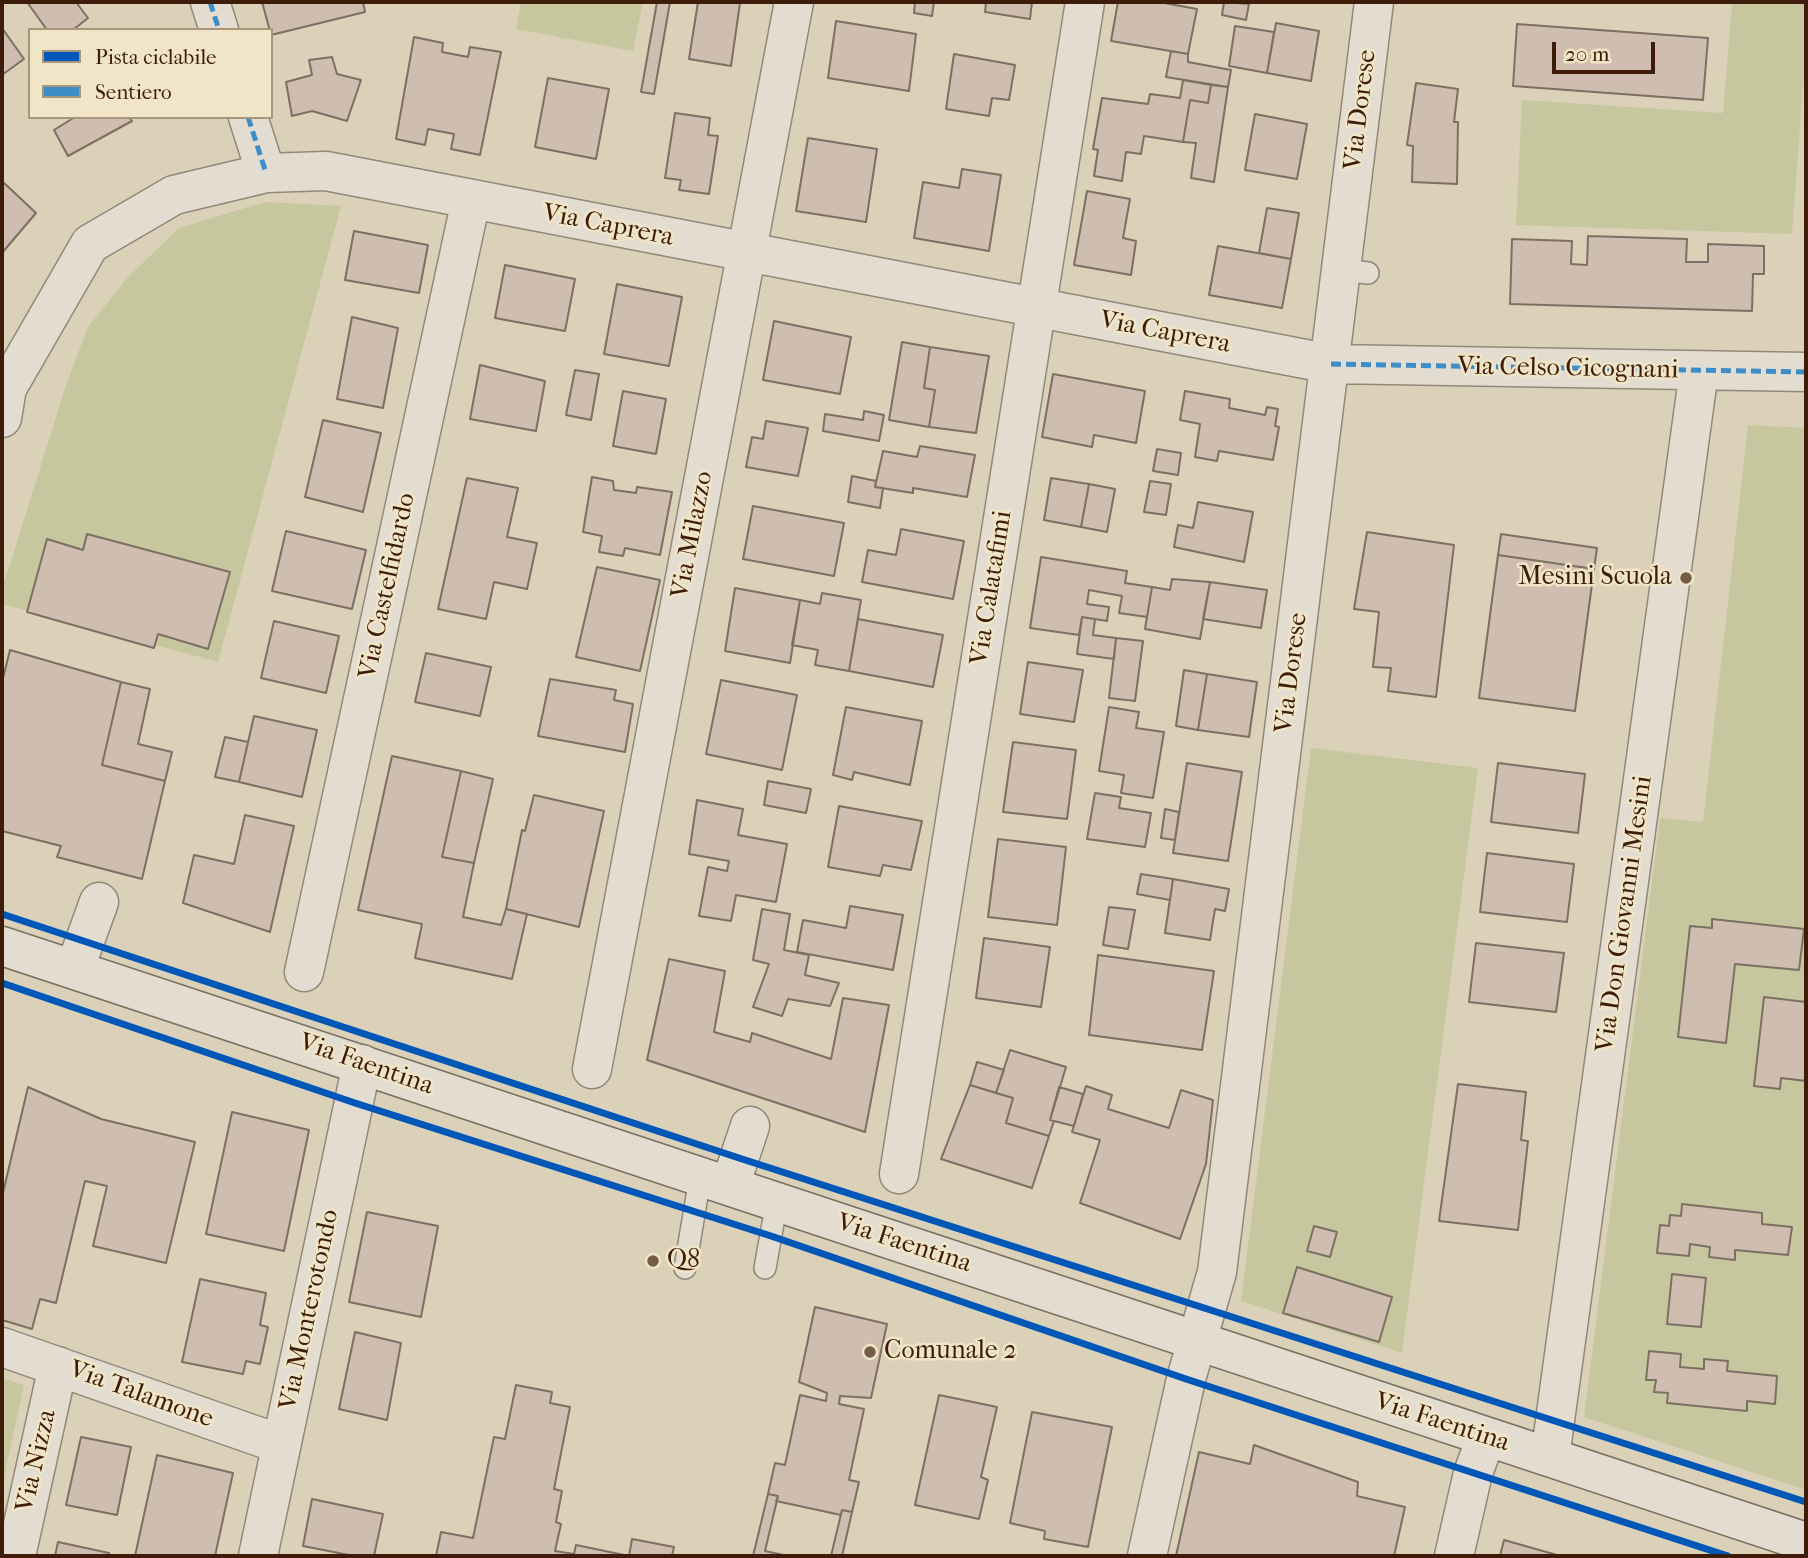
<!DOCTYPE html>
<style>
body{margin:0}
#map{position:relative;width:1808px;height:1558px;overflow:hidden;background:#dbd1b9;font-family:"IM FELL French Canon",serif}
canvas{display:block}
.frame{position:absolute;inset:0;border:4px solid #3d1d0a;pointer-events:none}
.legend{position:absolute;left:28px;top:28px;width:245px;height:91px;box-sizing:border-box;background:#f1e5c8;border:2px solid #a9957c;margin:0;padding:9px 12px;list-style:none;font-size:21px;color:#3d1d0a}
.legend li{display:flex;align-items:center;gap:14px;height:35px}
.legend b{width:35px;border:2px solid #a9957c}
.scale{position:absolute;left:1552px;top:42px;width:103px;height:32px;box-sizing:border-box;border:4px solid #3d1d0a;border-top:0;padding-left:9px;font-size:21px;line-height:24px;white-space:nowrap;color:#3d1d0a;-webkit-text-stroke:5px #f1e5c8;paint-order:stroke}
</style>
<div id="map">
<canvas width="1808" height="1558"></canvas>
<div class="frame"></div>
<ul class="legend">
<li><b style="height:9px;background:#0057b8"></b>Pista ciclabile</li>
<li><b style="height:9px;background:#3f8dc6"></b>Sentiero</li>
</ul>
<div class="scale">20 m</div>
</div>
<script>
const ctx = document.querySelector('canvas').getContext('2d');
ctx.lineJoin = 'round';
function paint(path, color) {
  ctx.fillStyle = color;
  ctx.fill(path, 'evenodd');
}
function poly(rows) {
  const path = new Path2D();
  for (const r of rows) {
    path.moveTo(r[0], r[1]);
    for (let i = 2; i < r.length; i += 2) path.lineTo(r[i], r[i + 1]);
  }
  return path;
}
function trace(path, color, width, dash) {
  ctx.strokeStyle = color;
  ctx.lineWidth = width;
  ctx.lineCap = dash ? 'butt' : 'round';
  ctx.setLineDash(dash || []);
  ctx.stroke(path);
}
function drawText(font, color, halo, rows, align = 'center') {
  ctx.font = font + ' "IM FELL French Canon",serif';
  ctx.lineWidth = 5;
  ctx.setLineDash([]);
  ctx.textBaseline = 'middle';
  ctx.strokeStyle = halo;
  ctx.fillStyle = color;
  for (const [text, x, y, turn = 0] of rows) {
    ctx.save();
    ctx.translate(x, y);
    ctx.rotate((+turn || 0) * Math.PI / 180);
    ctx.textAlign = isNaN(turn) ? turn : align;
    if (halo) ctx.strokeText(text, 0, 0);
    ctx.fillText(text, 0, 0);
    ctx.restore();
  }
}
const green = poly([
 [521,2,643,2,633,51,516,29],
 [1732,2,1806,2,1806,48,1792,234,1516,225,1522,100,1723,113],
 [265,202,341,206,218,662,2,604,2,590,67,382,88,327,128,277,179,228],
 [1748,425,1806,428,1806,1490,1584,1417,1660,818,1703,822],
 [1311,748,1478,768,1402,1353,1241,1301],
 [2,1378,24,1385,2,1486]
]);
const building = poly([
 [27,2,76,2,88,18,73,30,47,30,27,2],
 [262,2,363,2,365,12,271,35,262,2],
 [657,2,670,2,654,94,641,92,657,2],
 [698,2,740,3,731,66,689,59,698,2],
 [915,2,934,2,932,16,914,13,915,2],
 [986,2,1032,2,1030,19,985,12,986,2],
 [1118,2,1159,2,1197,9,1188,54,1111,41,1118,2],
 [1224,2,1249,4,1246,20,1222,15,1224,2],
 [836,21,916,34,909,91,828,78,836,21],
 [1276,23,1319,31,1311,81,1267,73,1276,23],
 [1517,24,1708,38,1703,100,1513,86,1517,24],
 [1235,26,1274,32,1267,73,1229,66,1235,26],
 [2,28,24,59,2,75,2,28],
 [414,37,443,43,442,52,468,57,470,47,501,52,480,155,451,149,454,134,428,129,425,145,396,139,414,37],
 [1171,51,1188,54,1188,62,1231,70,1228,87,1166,77,1171,51],
 [954,54,1015,65,1009,100,992,98,989,116,946,109,954,54],
 [332,57,337,74,361,80,347,121,312,111,292,116,286,82,312,75,309,60,332,57],
 [548,78,609,89,596,159,535,147,548,78],
 [1183,80,1211,85,1208,103,1190,100,1183,142,1144,136,1141,154,1126,152,1122,181,1094,176,1098,150,1093,149,1102,98,1148,104,1150,94,1180,98,1183,80],
 [1416,83,1458,89,1454,122,1458,122,1457,184,1412,182,1413,146,1407,145,1416,83],
 [1211,85,1228,87,1214,182,1191,178,1196,143,1183,142,1190,100,1208,103,1211,85],
 [675,113,710,118,708,135,718,136,709,194,679,190,681,180,665,178,675,113],
 [1255,114,1307,124,1297,179,1245,170,1255,114],
 [129,117,132,121,68,156,54,130,75,117,129,117],
 [808,138,877,149,866,222,796,211,808,138],
 [962,169,1001,175,989,251,914,238,923,182,959,188,962,169],
 [2,181,36,213,2,253,2,181],
 [1087,191,1130,199,1123,238,1136,241,1131,275,1074,265,1087,191],
 [1267,208,1299,213,1291,259,1259,253,1267,208],
 [354,231,428,245,419,293,345,280,354,231],
 [1588,236,1687,239,1686,262,1708,262,1708,244,1764,246,1764,274,1753,274,1752,311,1510,304,1512,239,1572,241,1571,264,1587,265,1588,236],
 [1218,246,1291,259,1282,308,1209,295,1218,246],
 [505,265,575,279,565,331,495,318,505,265],
 [617,284,682,297,669,366,604,354,617,284],
 [352,317,398,328,383,408,337,399,352,317],
 [774,321,851,337,840,394,763,380,774,321],
 [902,342,930,347,924,388,935,390,929,427,889,420,902,342],
 [930,347,989,356,976,433,929,427,935,390,924,388,930,347],
 [480,365,545,381,536,431,470,419,480,365],
 [575,370,599,374,591,420,566,415,575,370],
 [1053,374,1145,391,1136,443,1094,435,1092,447,1042,437,1053,374],
 [623,391,666,399,656,454,613,446,623,391],
 [1185,391,1230,399,1229,408,1265,415,1267,407,1278,409,1275,426,1279,427,1273,460,1219,451,1217,461,1195,457,1200,424,1180,420,1185,391],
 [864,411,884,415,879,441,823,431,825,414,863,420,864,411],
 [323,420,381,433,363,512,305,497,323,420],
 [766,421,808,428,798,476,746,467,752,437,763,439,766,421],
 [920,446,975,455,967,497,913,488,913,493,875,487,883,451,917,457,920,446],
 [1157,449,1181,453,1178,475,1153,471,1157,449],
 [852,476,876,481,875,487,883,488,880,508,848,502,852,476],
 [592,477,613,481,614,490,636,493,637,487,672,492,660,555,625,548,623,556,599,552,602,536,583,532,592,477],
 [467,478,518,488,507,537,537,543,527,589,494,582,486,619,438,609,467,478],
 [1051,478,1089,484,1081,527,1044,520,1051,478],
 [1150,481,1171,484,1166,515,1144,512,1150,481],
 [1089,484,1115,489,1107,532,1081,527,1089,484],
 [1198,502,1253,512,1244,562,1174,547,1178,525,1193,528,1198,502],
 [753,506,844,523,834,576,743,559,753,506],
 [901,529,964,541,953,599,862,582,868,550,896,555,901,529],
 [286,531,366,550,352,609,272,591,286,531],
 [1367,532,1454,545,1436,697,1388,691,1391,668,1373,667,1379,612,1354,609,1367,532],
 [87,534,230,572,208,649,158,634,154,648,27,612,47,539,83,550,87,534],
 [1501,534,1597,548,1594,569,1498,555,1501,534],
 [1498,555,1594,569,1575,711,1479,698,1498,555],
 [1041,557,1127,571,1125,583,1152,587,1147,617,1119,613,1122,596,1089,590,1087,604,1109,607,1107,621,1082,617,1079,635,1030,628,1041,557],
 [597,567,660,580,640,671,576,657,597,567],
 [1172,579,1210,582,1200,639,1145,629,1152,587,1170,590,1172,579],
 [1210,582,1267,590,1261,628,1203,619,1210,582],
 [735,588,800,600,790,663,725,651,735,588],
 [822,593,861,600,849,671,815,665,818,650,792,645,800,600,820,604,822,593],
 [1082,617,1095,619,1093,635,1116,638,1114,659,1077,654,1082,617],
 [858,619,943,635,933,687,849,671,858,619],
 [274,621,339,636,326,693,261,678,274,621],
 [1116,638,1143,641,1135,701,1109,698,1116,638],
 [10,650,121,682,102,765,165,781,142,879,57,857,61,846,2,831,2,682,10,650],
 [426,653,491,667,480,716,415,702,426,653],
 [1028,662,1083,670,1074,722,1020,714,1028,662],
 [1184,670,1207,674,1198,730,1176,726,1184,670],
 [1207,674,1257,682,1249,737,1198,730,1207,674],
 [550,679,616,690,614,700,633,704,625,752,538,736,550,679],
 [721,680,797,695,782,770,706,754,721,680],
 [121,682,150,689,138,744,172,752,165,781,102,765,121,682],
 [846,707,922,721,910,785,854,772,852,780,833,775,846,707],
 [1109,707,1139,712,1136,728,1164,732,1153,798,1121,793,1124,775,1099,771,1109,707],
 [254,716,317,730,302,797,239,782,254,716],
 [225,737,248,742,239,782,215,777,225,737],
 [1013,742,1076,750,1067,819,1003,812,1013,742],
 [392,756,461,771,442,857,474,863,463,917,501,925,506,909,527,914,512,979,415,958,422,924,358,910,392,756],
 [1187,763,1242,772,1228,861,1173,853,1187,763],
 [1498,763,1585,774,1578,833,1491,822,1498,763],
 [461,771,493,779,474,863,442,857,461,771],
 [768,781,811,789,806,813,764,805,768,781],
 [1095,793,1121,797,1119,808,1151,813,1145,847,1087,839,1095,793],
 [534,795,604,811,579,927,506,909,522,830,525,831,534,795],
 [697,800,743,809,738,835,787,844,776,902,736,895,731,921,699,916,708,867,727,871,729,861,689,854,697,800],
 [839,806,922,821,911,870,883,865,880,876,828,867,839,806],
 [1165,809,1179,812,1175,840,1161,838,1165,809],
 [245,815,294,826,270,932,183,903,194,855,234,864,245,815],
 [998,839,1066,847,1057,925,988,917,998,839],
 [1487,853,1574,864,1567,922,1480,912,1487,853],
 [1141,874,1173,879,1170,900,1137,894,1141,874],
 [1173,879,1229,889,1225,911,1215,909,1210,940,1165,933,1173,879],
 [850,906,903,915,893,970,797,952,803,920,846,928,850,906],
 [1109,907,1135,910,1128,949,1103,945,1109,907],
 [762,909,790,914,784,950,809,955,805,975,839,983,830,1006,788,999,782,1016,753,1007,769,964,753,960,762,909],
 [1712,919,1804,929,1799,970,1735,964,1726,1043,1678,1037,1690,926,1712,928,1712,919],
 [984,938,1050,947,1041,1007,976,998,984,938],
 [1476,943,1564,953,1556,1012,1469,1002,1476,943],
 [1098,955,1214,971,1202,1050,1089,1035,1098,955],
 [669,959,725,971,714,1032,750,1042,752,1033,831,1059,843,998,889,1005,865,1132,647,1060,669,959],
 [1764,997,1806,1002,1806,1081,1781,1078,1780,1089,1754,1086,1764,997],
 [1010,1050,1066,1067,1050,1120,1054,1121,1049,1136,1006,1123,1013,1098,996,1093,1010,1050],
 [977,1062,1004,1070,996,1093,970,1085,977,1062],
 [1458,1084,1526,1092,1521,1140,1528,1141,1518,1230,1439,1221,1458,1084],
 [970,1085,1013,1098,1006,1123,1049,1136,1032,1188,941,1159,970,1085],
 [1086,1086,1112,1095,1108,1109,1169,1128,1181,1090,1213,1100,1206,1164,1180,1239,1080,1203,1100,1140,1072,1132,1086,1086],
 [28,1087,101,1119,195,1142,166,1263,93,1246,107,1186,85,1181,56,1303,40,1299,32,1329,2,1320,2,1197,28,1087],
 [1059,1087,1083,1094,1074,1126,1050,1120,1059,1087],
 [232,1112,309,1130,284,1251,206,1234,232,1112],
 [1682,1204,1762,1213,1762,1224,1792,1227,1788,1255,1735,1250,1735,1260,1709,1257,1710,1247,1690,1244,1689,1256,1657,1253,1660,1225,1669,1226,1670,1215,1681,1216,1682,1204],
 [367,1212,438,1226,421,1317,349,1302,367,1212],
 [1314,1226,1337,1232,1330,1257,1307,1251,1314,1226],
 [1297,1267,1392,1297,1379,1342,1283,1313,1297,1267],
 [1672,1274,1706,1278,1701,1327,1667,1324,1672,1274],
 [200,1279,266,1293,260,1325,268,1327,260,1364,246,1361,243,1374,182,1362,200,1279],
 [815,1307,887,1324,871,1398,840,1396,839,1404,864,1409,849,1480,859,1482,852,1512,842,1510,841,1515,776,1501,778,1496,768,1494,775,1463,785,1465,800,1395,826,1401,827,1393,799,1382,815,1307],
 [355,1332,401,1343,387,1420,339,1409,355,1332],
 [1649,1351,1681,1354,1680,1367,1704,1369,1704,1359,1728,1361,1727,1371,1777,1376,1775,1404,1747,1401,1747,1411,1667,1403,1668,1393,1654,1392,1656,1380,1646,1380,1649,1351],
 [516,1385,552,1392,550,1403,570,1407,554,1489,562,1491,556,1522,561,1524,555,1551,574,1554,576,1545,629,1556,632,1539,674,1547,672,1556,436,1556,441,1532,473,1538,494,1437,505,1439,516,1385],
 [939,1395,997,1407,981,1477,988,1480,979,1519,915,1505,939,1395],
 [1032,1412,1112,1427,1088,1547,1044,1539,1045,1531,1010,1523,1032,1412],
 [81,1437,131,1447,117,1515,66,1505,81,1437],
 [1254,1445,1358,1482,1357,1496,1405,1507,1394,1556,1176,1556,1199,1452,1250,1464,1254,1445],
 [157,1455,233,1473,215,1556,135,1556,157,1455],
 [768,1494,778,1496,765,1551,788,1556,753,1556,768,1494],
 [312,1499,383,1514,374,1556,354,1556,303,1546,312,1499],
 [842,1510,852,1512,842,1556,831,1556,842,1510],
 [1504,1540,1557,1555,1557,1556,1500,1556,1504,1540],
 [58,1542,109,1553,109,1556,55,1556,58,1542]
]);
const lane = poly([
 [1342,270,1368,273],
 [685,1268,700,1178],
 [765,1268,777,1201]
]);
const street = poly([
 [210,2,219,30],
 [248,117,266,173],
 [2,418,7,388,90,244,174,195,266,173,326,171,1331,364,1806,372],
 [75,968,99,902],
 [304,972,471,200],
 [592,1069,794,2],
 [899,1174,1085,2],
 [730,1186,750,1126],
 [2,1347,280,1444],
 [1550,1457,1699,371],
 [16,1556,58,1366],
 [258,1556,362,1064],
 [1147,1556,1186,1379,1217,1272,1374,2],
 [1454,1556,1473,1473,1486,1438]
]);
const secondary = poly([
 [2,946,1806,1542]
]);
const quiet = poly([
 [210,2,219,30],
 [248,117,266,173],
 [1331,364,1806,372]
]);
const cycleway = poly([
 [2,914,739,1158,1806,1502],
 [2,983,355,1103,771,1236,1186,1379,1728,1556]
]);
const markers = [
 [1686,578,7,"#745c47"],
 [653,1261,7,"#745c47"],
 [870,1352,7,"#745c47"]
];
const streetNames = [
 ["Via Dorese",1361,110,-83],
 ["Via Caprera",608,226,11],
 ["Via Caprera",1165,333,11],
 ["Via Celso Cicognani",1568,369,1],
 ["Via Milazzo",693,535,-79],
 ["Via Castelfidardo",388,586,-78],
 ["Via Calatafimi",992,588,-81],
 ["Via Dorese",1292,673,-83],
 ["Via Don Giovanni Mesini",1625,914,-82],
 ["Via Faentina",366,1065,19],
 ["Via Faentina",904,1244,18],
 ["Via Monterotondo",310,1310,-78],
 ["Via Talamone",141,1395,20],
 ["Via Faentina",1442,1423,18],
 ["Via Nizza",37,1461,-77]
];
const poiNames = [
 ["Mesini Scuola",1672,578,"right"],
 ["Q8",667,1261],
 ["Comunale 2",884,1352]
];
paint(green, '#c7c79f');
paint(building, '#cfbdaf');
trace(building, '#7b7062', 2);
trace(lane, '#928879', 24);
trace(street, '#928879', 41);
trace(secondary, '#7b7062', 41);
trace(lane, '#e3ddd1', 21);
trace(street, '#e3ddd1', 38);
trace(secondary, '#e3ddd1', 38);
trace(quiet, '#3f8dc6', 5, [10, 5]);
trace(cycleway, '#0057b8', 7);
for (const [x, y, r, color] of markers) {
  const dot = new Path2D();
  dot.arc(x, y, r, 0, 2 * Math.PI);
  ctx.fillStyle = color;
  ctx.fill(dot);
  trace(dot, '#f1e5c8', 2.5);
}
drawText('26px', '#3d1d0a', '#f1e5c8', streetNames);
drawText('26px', '#3d1d0a', '#f1e5c8', poiNames, 'left');
</script>
